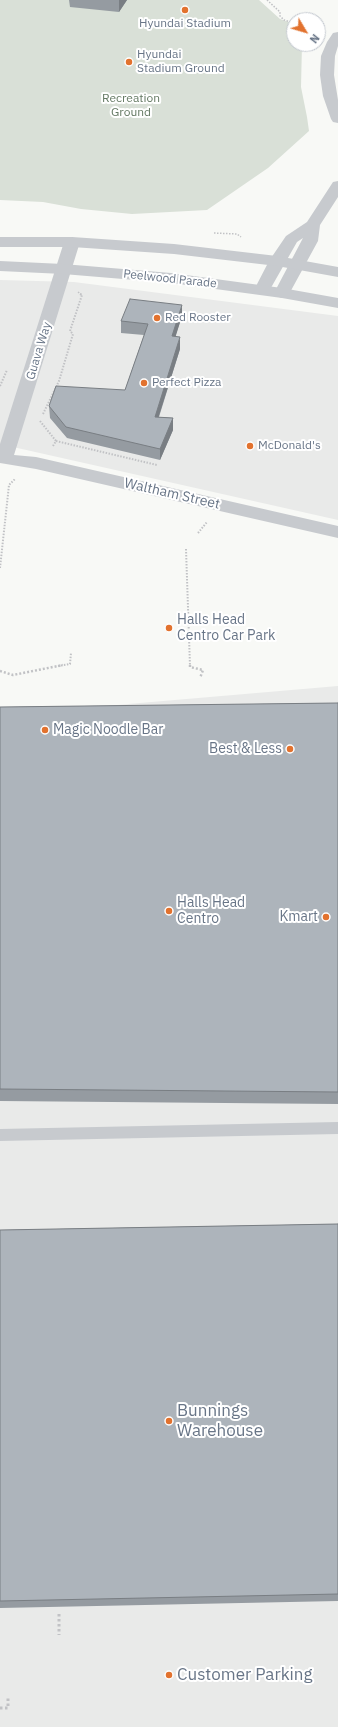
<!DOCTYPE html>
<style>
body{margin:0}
#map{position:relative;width:338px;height:1727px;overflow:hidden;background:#f8f9f6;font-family:"IBM Plex Sans",sans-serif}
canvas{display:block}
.north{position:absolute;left:286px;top:12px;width:40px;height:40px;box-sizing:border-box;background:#fff;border:1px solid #c3c8cf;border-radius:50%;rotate:128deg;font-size:11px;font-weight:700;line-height:16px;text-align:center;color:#687587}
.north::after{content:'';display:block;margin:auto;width:14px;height:18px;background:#e2722e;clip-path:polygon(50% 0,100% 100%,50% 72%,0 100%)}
</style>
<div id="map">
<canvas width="338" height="1727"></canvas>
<div class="north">N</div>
</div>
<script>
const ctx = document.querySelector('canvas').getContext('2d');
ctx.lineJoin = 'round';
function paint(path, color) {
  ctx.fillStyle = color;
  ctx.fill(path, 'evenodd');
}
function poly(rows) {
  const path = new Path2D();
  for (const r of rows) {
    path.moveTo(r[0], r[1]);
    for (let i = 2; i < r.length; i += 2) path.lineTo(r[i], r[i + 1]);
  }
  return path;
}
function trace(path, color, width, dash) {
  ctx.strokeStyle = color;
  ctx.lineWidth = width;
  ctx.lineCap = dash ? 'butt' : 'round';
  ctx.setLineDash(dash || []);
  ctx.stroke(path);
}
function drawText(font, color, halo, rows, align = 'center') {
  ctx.font = font + ' "IBM Plex Sans",sans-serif';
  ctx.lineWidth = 4;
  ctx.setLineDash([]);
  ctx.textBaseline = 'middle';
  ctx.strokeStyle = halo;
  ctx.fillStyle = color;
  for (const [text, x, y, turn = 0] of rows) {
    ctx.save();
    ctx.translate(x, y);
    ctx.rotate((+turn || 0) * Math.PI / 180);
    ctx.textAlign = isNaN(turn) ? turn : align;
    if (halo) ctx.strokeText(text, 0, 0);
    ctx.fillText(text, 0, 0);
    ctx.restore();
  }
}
const built = poly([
 [0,280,74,282,338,316,338,520,13,447,0,449],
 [338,686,338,1727,0,1727,0,715]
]);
const green = poly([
 [0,0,259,0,280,19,294,24,294,44,302,44,301,87,307,117,309,131,268,168,207,210,132,214,81,209,43,202,0,200]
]);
const pathFar3 = poly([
 [267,0,280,12,280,16,284,20,294,23],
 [214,233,237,234,241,237],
 [78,292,82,295]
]);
const pathFar2 = poly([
 [0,386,7,370],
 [43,414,59,381,73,334,70,331,82,295,80,294],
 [40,421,56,441,53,446],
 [56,441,157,465],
 [198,533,207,522],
 [186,549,190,666],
 [0,568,9,485,15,479],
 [58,666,70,664,71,653]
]);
const pathFar1 = poly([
 [190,665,190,667,203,670,200,678],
 [0,671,13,675,63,665]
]);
const path = poly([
 [59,1614,59,1635],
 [0,1708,8,1708,8,1697]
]);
const service = poly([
 [338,1122,338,1134,0,1141,0,1129,338,1122]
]);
const minor = poly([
 [338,32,338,46,335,56,334,75,338,100,338,123,333,122,331,119,323,96,320,75,321,56,327,42,333,33,338,32],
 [338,181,338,197,320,225,318,241,288,296,282,298,276,296,274,293,303,238,297,242,268,293,262,295,256,293,254,290,269,261,286,236,307,222,333,182,338,181],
 [72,237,77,239,80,242,14,455,36,457,338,526,338,538,36,469,0,463,0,444,64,242,67,239,72,237]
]);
const tertiary = poly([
 [0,237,72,237,174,244,277,256,338,267,338,277,277,266,174,254,72,247,0,247,0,237],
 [0,261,63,264,171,273,282,288,338,298,338,308,282,298,171,283,63,274,0,271,0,261]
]);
const wall = poly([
 [69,0,127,0,119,12,70,7],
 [182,316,175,337,180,349,159,417,173,418,173,430,160,460,67,438,50,418,49,406,125,390,144,335,121,333,121,321],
 [338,703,338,1104,0,1101,0,707],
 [338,1224,338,1601,0,1608,0,1230]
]);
const shadedWall = poly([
 [119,0,127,0,119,12],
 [182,305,182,316,172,348,172,336],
 [180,337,180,349,155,428,155,417],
 [173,418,173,430,160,460,160,449]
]);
const building = poly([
 [130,299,182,305,172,336,180,337,155,417,173,418,160,449,66,427,49,406,56,386,125,390,148,324,121,321,130,299],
 [338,703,338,1092,0,1089,0,707,338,703],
 [338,1224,338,1594,0,1601,0,1230,338,1224]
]);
const markers = [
 [185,10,4,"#e2722e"],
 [129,62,4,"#e2722e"],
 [157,318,4,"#e2722e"],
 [144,383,4,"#e2722e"],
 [250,446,4,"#e2722e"],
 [169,628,4,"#e2722e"],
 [45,730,4,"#e2722e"],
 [290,749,4,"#e2722e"],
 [169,911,4,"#e2722e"],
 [326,917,4,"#e2722e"],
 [169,1421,4,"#e2722e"],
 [169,1675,4,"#e2722e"]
];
const farPoinames = [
 ["Hyundai Stadium",185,24,"center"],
 ["Hyundai",137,55],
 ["Stadium Ground",137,69],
 ["Red Rooster",165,318],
 ["Perfect Pizza",152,383],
 ["McDonald's",258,446]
];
const farParknames = [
 ["Recreation",131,99],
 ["Ground",131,113]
];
const farStreetnames = [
 ["Peelwood Parade",170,279,6],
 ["Guava Way",39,351,-73]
];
const streetNames = [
 ["Waltham Street",172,494,13]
];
const poiNames = [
 ["Halls Head",177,620],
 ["Centro Car Park",177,636],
 ["Magic Noodle Bar",53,730],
 ["Best & Less",282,749,"right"],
 ["Halls Head",177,903],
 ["Centro",177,919],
 ["Kmart",318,917,"right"]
];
const nearPoinames = [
 ["Bunnings",177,1411],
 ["Warehouse",177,1431],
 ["Customer Parking",177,1675]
];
paint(built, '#e9eae9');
paint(green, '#d9e0d7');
trace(pathFar3, '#c1c2c5', 1.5, [1.5, 1.5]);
trace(pathFar2, '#c1c2c5', 2, [1.5, 1.5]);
trace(pathFar1, '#c1c2c5', 2.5, [2, 2]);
trace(path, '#c1c2c5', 3, [2.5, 2.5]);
paint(service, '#c7cace');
paint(minor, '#c7cace');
paint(tertiary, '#c7cace');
paint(wall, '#959ba1');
paint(shadedWall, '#797e83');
paint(building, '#adb4bb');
trace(building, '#797e83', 1);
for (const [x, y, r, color] of markers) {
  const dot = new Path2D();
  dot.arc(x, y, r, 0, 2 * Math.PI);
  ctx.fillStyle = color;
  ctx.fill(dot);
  trace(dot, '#fff', 1.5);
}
drawText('12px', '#687587', '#fff', farPoinames, 'left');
drawText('12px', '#647963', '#fff', farParknames);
drawText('12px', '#687587', '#fff', farStreetnames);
drawText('14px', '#687587', '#fff', streetNames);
drawText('14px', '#687587', '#fff', poiNames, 'left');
drawText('17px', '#687587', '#fff', nearPoinames, 'left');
</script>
